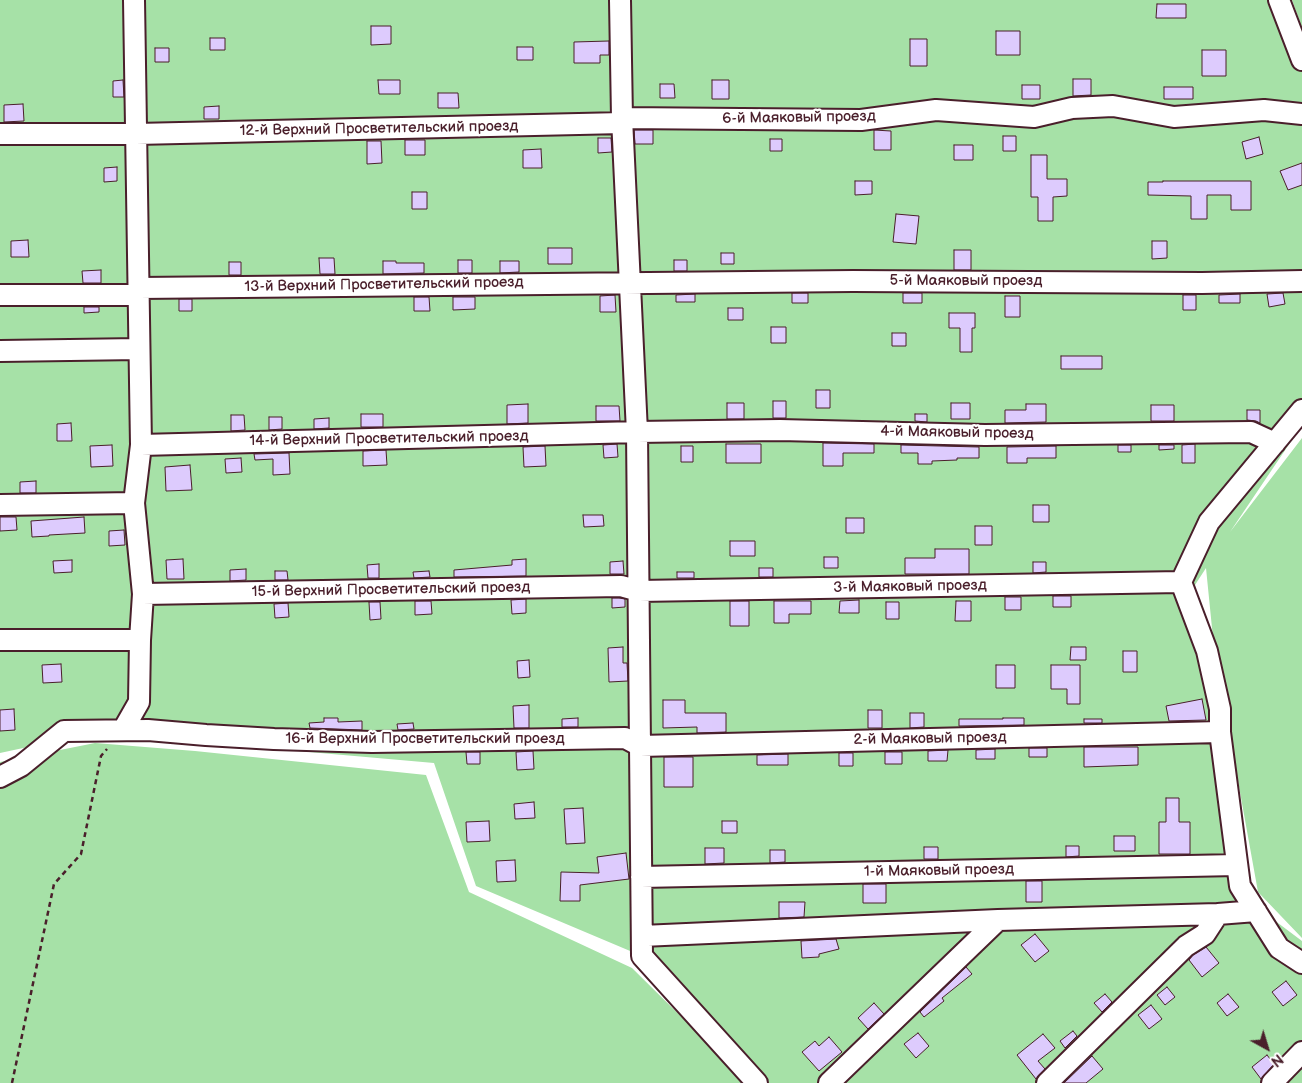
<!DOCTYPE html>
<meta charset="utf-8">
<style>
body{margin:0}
#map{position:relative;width:1302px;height:1083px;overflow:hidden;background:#fff;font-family:"Balsamiq Sans",sans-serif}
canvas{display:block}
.north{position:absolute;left:1242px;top:1023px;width:50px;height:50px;-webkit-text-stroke:4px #fff;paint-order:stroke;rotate:141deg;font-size:14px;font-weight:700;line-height:20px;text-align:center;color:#4a1f2b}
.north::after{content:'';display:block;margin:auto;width:18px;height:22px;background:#4a1f2b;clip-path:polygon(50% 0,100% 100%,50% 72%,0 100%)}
</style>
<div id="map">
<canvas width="1302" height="1083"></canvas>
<div class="north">N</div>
</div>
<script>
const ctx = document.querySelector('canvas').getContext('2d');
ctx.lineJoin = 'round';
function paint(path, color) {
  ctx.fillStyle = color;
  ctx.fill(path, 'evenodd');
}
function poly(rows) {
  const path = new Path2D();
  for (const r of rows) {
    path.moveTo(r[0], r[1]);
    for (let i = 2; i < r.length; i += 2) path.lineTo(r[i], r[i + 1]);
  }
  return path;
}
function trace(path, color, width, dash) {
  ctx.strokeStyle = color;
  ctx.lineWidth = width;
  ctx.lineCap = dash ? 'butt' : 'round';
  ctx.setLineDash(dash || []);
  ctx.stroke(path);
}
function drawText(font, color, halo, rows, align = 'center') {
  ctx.font = font + ' "Balsamiq Sans",sans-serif';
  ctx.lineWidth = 4.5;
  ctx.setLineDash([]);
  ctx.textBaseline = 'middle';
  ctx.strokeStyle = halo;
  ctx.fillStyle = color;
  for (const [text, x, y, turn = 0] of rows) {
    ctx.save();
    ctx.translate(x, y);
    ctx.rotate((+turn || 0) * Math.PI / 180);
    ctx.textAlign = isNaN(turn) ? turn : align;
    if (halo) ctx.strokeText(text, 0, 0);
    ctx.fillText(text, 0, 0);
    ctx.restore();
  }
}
const green = poly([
 [0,0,1279,0,1302,67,1302,425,1230,532,1302,438,1302,938,1258,892,1214,648,1206,568,1195,585,1254,905,1302,941,1302,1083,757,1083,642,956,476,886,434,763,93,733,0,753],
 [1292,0,1302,0,1302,28],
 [95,743,195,751,426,775,469,892,632,968,720,1055,745,1083,0,1083,0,762]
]);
const building = poly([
 [1157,4,1186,4,1186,18,1156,18,1157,4],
 [371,26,391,26,391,44,371,45,371,26],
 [996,31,1020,31,1020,55,996,55,996,31],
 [210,38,225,38,225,50,210,50,210,38],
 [910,39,927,39,927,66,910,66,910,39],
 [609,41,609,55,600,55,600,63,574,63,574,42,609,41],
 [517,47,533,47,533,60,517,60,517,47],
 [155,48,169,48,169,62,155,62,155,48],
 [1202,50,1226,50,1226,76,1202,76,1202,50],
 [1073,79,1091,79,1091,95,1073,96,1073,79],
 [123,80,124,97,113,97,113,81,123,80],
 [378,80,400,80,400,94,379,94,378,80],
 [712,80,729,80,729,99,712,99,712,80],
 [660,84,674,84,675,98,660,98,660,84],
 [1022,85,1040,85,1040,99,1022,99,1022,85],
 [1164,87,1193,87,1193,99,1164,99,1164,87],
 [438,93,458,93,459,108,438,108,438,93],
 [23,104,24,121,4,122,4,105,23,104],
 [219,106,219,119,204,119,204,107,219,106],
 [634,130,653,130,653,144,635,144,634,130],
 [874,130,891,131,891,150,874,150,874,130],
 [1003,136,1016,136,1016,151,1003,151,1003,136],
 [1259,137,1263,154,1246,159,1242,142,1259,137],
 [598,138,611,138,612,152,598,153,598,138],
 [770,139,782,139,782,151,770,151,770,139],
 [405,140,425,140,425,155,405,155,405,140],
 [367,141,381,141,382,163,367,164,367,141],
 [954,145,973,145,973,160,954,160,954,145],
 [541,149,542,168,523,168,523,150,541,149],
 [1031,155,1047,155,1047,179,1067,179,1067,196,1053,197,1053,221,1038,221,1038,197,1031,197,1031,155],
 [1302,163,1302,185,1288,190,1280,171,1302,163],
 [117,167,117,181,104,182,104,168,117,167],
 [855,181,872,181,872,194,855,195,855,181],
 [1163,181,1251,181,1251,210,1231,210,1231,195,1207,195,1207,219,1191,219,1191,196,1148,195,1148,182,1163,182,1163,181],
 [412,192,427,192,427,209,412,209,412,192],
 [896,214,919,216,916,244,893,242,896,214],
 [28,240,29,257,11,257,11,241,28,240],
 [1152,241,1167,241,1167,258,1152,259,1152,241],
 [548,248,572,248,572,264,548,264,548,248],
 [954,250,971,250,971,270,954,270,954,250],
 [721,253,734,253,734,264,721,264,721,253],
 [319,258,334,258,335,274,320,274,319,258],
 [458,260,472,260,472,273,458,273,458,260],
 [674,260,687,260,687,271,674,271,674,260],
 [383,261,396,261,396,263,424,263,424,273,383,274,383,261],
 [500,261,519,261,519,272,500,273,500,261],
 [229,262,241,262,241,275,229,275,229,262],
 [101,270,101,283,83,283,82,271,101,270],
 [792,293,808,293,808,303,792,303,792,293],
 [903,293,922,293,922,303,903,303,903,293],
 [1283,293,1285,304,1269,307,1267,294,1283,293],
 [695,294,695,302,676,302,676,295,695,294],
 [1240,294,1240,303,1219,303,1219,295,1240,294],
 [615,295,616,312,600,312,600,296,615,295],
 [1183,295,1196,295,1196,310,1183,310,1183,295],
 [1005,296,1020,296,1020,317,1005,317,1005,296],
 [414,297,429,297,430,311,414,311,414,297],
 [453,297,475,297,475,309,453,310,453,297],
 [179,299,192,299,192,311,179,311,179,299],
 [84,307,99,307,99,312,84,313,84,307],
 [728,308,743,308,743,320,728,320,728,308],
 [949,313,975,313,975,328,972,328,972,352,960,352,960,328,949,328,949,313],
 [771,327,786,327,786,343,771,343,771,327],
 [892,333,906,333,906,346,892,346,892,333],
 [1061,356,1102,356,1102,369,1061,369,1061,356],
 [816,390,830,390,830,408,816,408,816,390],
 [773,401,786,401,786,418,773,418,773,401],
 [727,403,744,403,744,419,727,419,727,403],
 [951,403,970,403,970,419,951,419,951,403],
 [528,404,528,423,507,424,507,405,528,404],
 [1026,404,1046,404,1046,422,1005,423,1005,410,1026,410,1026,404],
 [1151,405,1174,405,1174,421,1151,421,1151,405],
 [596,406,619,406,620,421,596,421,596,406],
 [1247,410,1260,410,1260,423,1256,421,1247,420,1247,410],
 [361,414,383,414,383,427,361,427,361,414],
 [915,414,927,414,927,422,915,421,915,414],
 [231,415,244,415,245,430,231,431,231,415],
 [269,417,282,417,282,429,269,430,269,417],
 [329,418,329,428,314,429,314,419,329,418],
 [71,423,72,441,57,441,57,424,71,423],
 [823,443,874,444,874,453,843,453,843,466,823,466,823,443],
 [617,444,618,457,604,458,603,445,617,444],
 [726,444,761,444,761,463,726,463,726,444],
 [1195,444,1195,463,1182,463,1182,445,1195,444],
 [112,445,113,466,91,467,90,446,112,445],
 [901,445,979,447,979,458,957,458,957,460,932,461,932,464,918,464,918,453,901,453,901,445],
 [1118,445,1131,445,1131,452,1118,452,1118,445],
 [1159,445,1174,445,1174,449,1159,450,1159,445],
 [545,446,546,466,524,467,523,447,545,446],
 [681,446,693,446,693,462,681,462,681,446],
 [1056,446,1056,458,1027,458,1027,463,1007,463,1007,447,1056,446],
 [386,450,387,465,363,466,363,451,386,450],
 [289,453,290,474,273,475,273,459,255,460,254,454,289,453],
 [241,458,242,472,226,473,225,459,241,458],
 [190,465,192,490,166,491,165,467,190,465],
 [36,481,36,493,20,493,20,482,36,481],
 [1033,505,1049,505,1049,522,1033,522,1033,505],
 [583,515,603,515,604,526,584,527,583,515],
 [0,517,16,517,17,530,0,531,0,517],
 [84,517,85,533,49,535,49,536,32,537,31,521,84,517],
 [846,518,864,518,864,533,846,533,846,518],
 [975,526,992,526,992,545,975,545,975,526],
 [124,530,125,545,109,546,109,531,124,530],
 [730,541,755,541,755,556,730,556,730,541],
 [935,549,969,549,969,574,905,574,905,558,935,558,935,549],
 [824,557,838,557,838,568,824,568,824,557],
 [183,559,184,579,167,579,166,560,183,559],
 [526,559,526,576,454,577,454,570,512,565,512,560,526,559],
 [72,560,72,572,54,573,53,561,72,560],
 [623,561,624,574,610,574,610,562,623,561],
 [1033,562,1046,562,1046,572,1033,573,1033,562],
 [379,564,379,578,368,578,367,565,379,564],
 [759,568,773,568,773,577,759,577,759,568],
 [246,569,246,580,230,581,230,570,246,569],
 [275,571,287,571,288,580,275,580,275,571],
 [429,571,430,577,414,578,413,572,429,571],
 [677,572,694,572,694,578,677,578,677,572],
 [1053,596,1071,596,1071,607,1053,607,1053,596],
 [1005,597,1021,597,1021,610,1005,610,1005,597],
 [612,598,619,598,625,599,625,607,612,608,612,598],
 [526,599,526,613,512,614,511,600,526,599],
 [859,600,859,613,839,613,840,601,859,600],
 [415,601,431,601,432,614,415,615,415,601],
 [730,601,749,601,749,626,730,626,730,601],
 [774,601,811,601,811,614,789,614,789,623,774,623,774,601],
 [956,601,971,601,971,621,955,621,956,601],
 [369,602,380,602,381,619,370,620,369,602],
 [886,602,899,602,899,619,886,619,886,602],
 [288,603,289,617,275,618,274,604,288,603],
 [623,647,623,663,627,663,628,681,609,682,608,648,623,647],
 [1071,647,1086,647,1086,660,1070,660,1071,647],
 [1123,651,1137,651,1137,672,1123,672,1123,651],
 [529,660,530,677,518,678,517,661,529,660],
 [61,664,62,682,43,683,42,665,61,664],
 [996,665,1015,665,1015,688,996,688,996,665],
 [1051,665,1080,665,1080,704,1067,704,1067,689,1051,689,1051,665],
 [1202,699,1206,720,1169,721,1166,706,1202,699],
 [663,700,685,700,685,713,726,713,726,732,697,733,697,727,663,728,663,700],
 [529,705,529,728,514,728,513,706,529,705],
 [14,709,15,730,0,731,0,710,14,709],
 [868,710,882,710,882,728,868,728,868,710],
 [910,713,924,713,924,727,910,728,910,713],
 [324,718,338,718,338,722,362,721,362,730,310,728,309,723,324,722,324,718],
 [578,718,578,727,562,727,562,719,578,718],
 [1003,718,1024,718,1024,725,959,726,959,719,1003,719,1003,718],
 [1084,719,1102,719,1102,723,1084,723,1084,719],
 [413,723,414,729,398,730,397,724,413,723],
 [1084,747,1138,747,1138,765,1084,767,1084,747],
 [1029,748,1047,748,1047,757,1029,757,1029,748],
 [995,749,995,759,976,759,976,750,995,749],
 [948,750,947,761,928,761,928,751,948,750],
 [533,751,534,769,517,770,516,752,533,751],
 [466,752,480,752,480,764,467,764,466,752],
 [885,752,902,752,902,764,885,764,885,752],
 [839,753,853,753,853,766,839,766,839,753],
 [788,754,788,765,757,765,757,755,788,754],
 [664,757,693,757,693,787,664,787,664,757],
 [1166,798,1179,798,1179,822,1190,822,1190,854,1159,854,1159,822,1166,822,1166,798],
 [534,802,535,818,515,819,514,804,534,802],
 [583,808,585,843,566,844,564,809,583,808],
 [489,821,490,841,467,842,466,822,489,821],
 [722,821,737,821,737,833,722,833,722,821],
 [1114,836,1135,836,1135,851,1114,851,1114,836],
 [1066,846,1079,846,1079,856,1066,857,1066,846],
 [924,847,938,847,938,859,924,859,924,847],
 [705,848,724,848,724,863,705,864,705,848],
 [770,850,785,850,785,862,770,863,770,850],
 [626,853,629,879,580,885,580,901,560,901,561,872,599,873,597,857,626,853],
 [515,860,516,881,497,882,496,861,515,860],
 [1026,881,1042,881,1042,902,1026,902,1026,881],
 [863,884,886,884,886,903,863,903,863,884],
 [779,902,805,902,804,917,779,918,779,902],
 [1035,934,1049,951,1035,962,1021,945,1035,934],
 [836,939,839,949,819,954,819,957,802,958,801,941,836,939],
 [1206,947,1219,963,1202,977,1189,960,1193,955,1206,947],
 [966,967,972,974,942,998,944,1001,924,1017,920,1012,966,967],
 [1286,981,1297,995,1283,1006,1272,992,1286,981],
 [1167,987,1175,997,1165,1005,1157,995,1167,987],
 [1105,994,1112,1002,1102,1012,1094,1003,1105,994],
 [1228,994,1239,1007,1227,1016,1217,1003,1228,994],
 [874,1003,884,1014,868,1029,858,1018,874,1003],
 [1151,1005,1162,1019,1149,1029,1138,1015,1151,1005],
 [1073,1031,1077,1036,1065,1048,1060,1041,1073,1031],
 [918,1033,929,1046,916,1058,904,1044,918,1033],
 [1043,1034,1055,1048,1038,1061,1045,1069,1036,1079,1017,1055,1043,1034],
 [829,1037,842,1052,819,1071,802,1052,815,1041,819,1046,829,1037],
 [1267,1055,1274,1064,1261,1079,1252,1067,1267,1055],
 [1092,1056,1103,1069,1086,1083,1064,1083,1092,1056]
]);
const path = poly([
 [12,1083,54,884,81,854,101,756,107,749]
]);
const minor = poly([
 [620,0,622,118,637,432,642,956,757,1083],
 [1279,0,1302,60],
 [622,118,861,120,936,110,1034,117,1072,108,1113,106,1174,117,1264,110,1302,114],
 [0,134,136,134,623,123],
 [139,288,853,281,1202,283,1302,281],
 [0,295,139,295],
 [0,351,139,349],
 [1302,410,1209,522,1181,582,1207,651,1220,709,1220,732,1240,886,1279,948,1302,963],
 [141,445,637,432,780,430,985,435,1251,432,1275,443],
 [0,505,134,503],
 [143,594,621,586,639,591,1181,582],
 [0,640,140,640],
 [123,730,139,702,140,640,143,594,134,503,141,445,134,0],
 [0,777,21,766,64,731,148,730,206,735,274,739,372,742,625,738,640,746,1220,732],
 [641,877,1237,865],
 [642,936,998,920,1218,914],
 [829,1083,998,920],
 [1047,1083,1186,946,1205,934,1218,914,1256,911],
 [1272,1083,1302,1052]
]);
const streetNames = [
 ["6-й Маяковый проезд",799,118,-1],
 ["12-й Верхний Просветительский проезд",379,129,-1],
 ["5-й Маяковый проезд",966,281],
 ["13-й Верхний Просветительский проезд",384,285,-1],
 ["4-й Маяковый проезд",957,433,1],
 ["14-й Верхний Просветительский проезд",389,439,-1],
 ["3-й Маяковый проезд",910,587,-1],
 ["15-й Верхний Просветительский проезд",391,590,-1],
 ["16-й Верхний Просветительский проезд",425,739],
 ["2-й Маяковый проезд",930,739,-1],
 ["1-й Маяковый проезд",939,871,-1]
];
paint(green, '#a6e1a7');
paint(building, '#ddcbfd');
trace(building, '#4a1f2b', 1);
trace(minor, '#4a1f2b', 24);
trace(path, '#4a1f2b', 2.5, [5, 4]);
trace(minor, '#fff', 20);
drawText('15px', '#4a1f2b', '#fff', streetNames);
</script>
